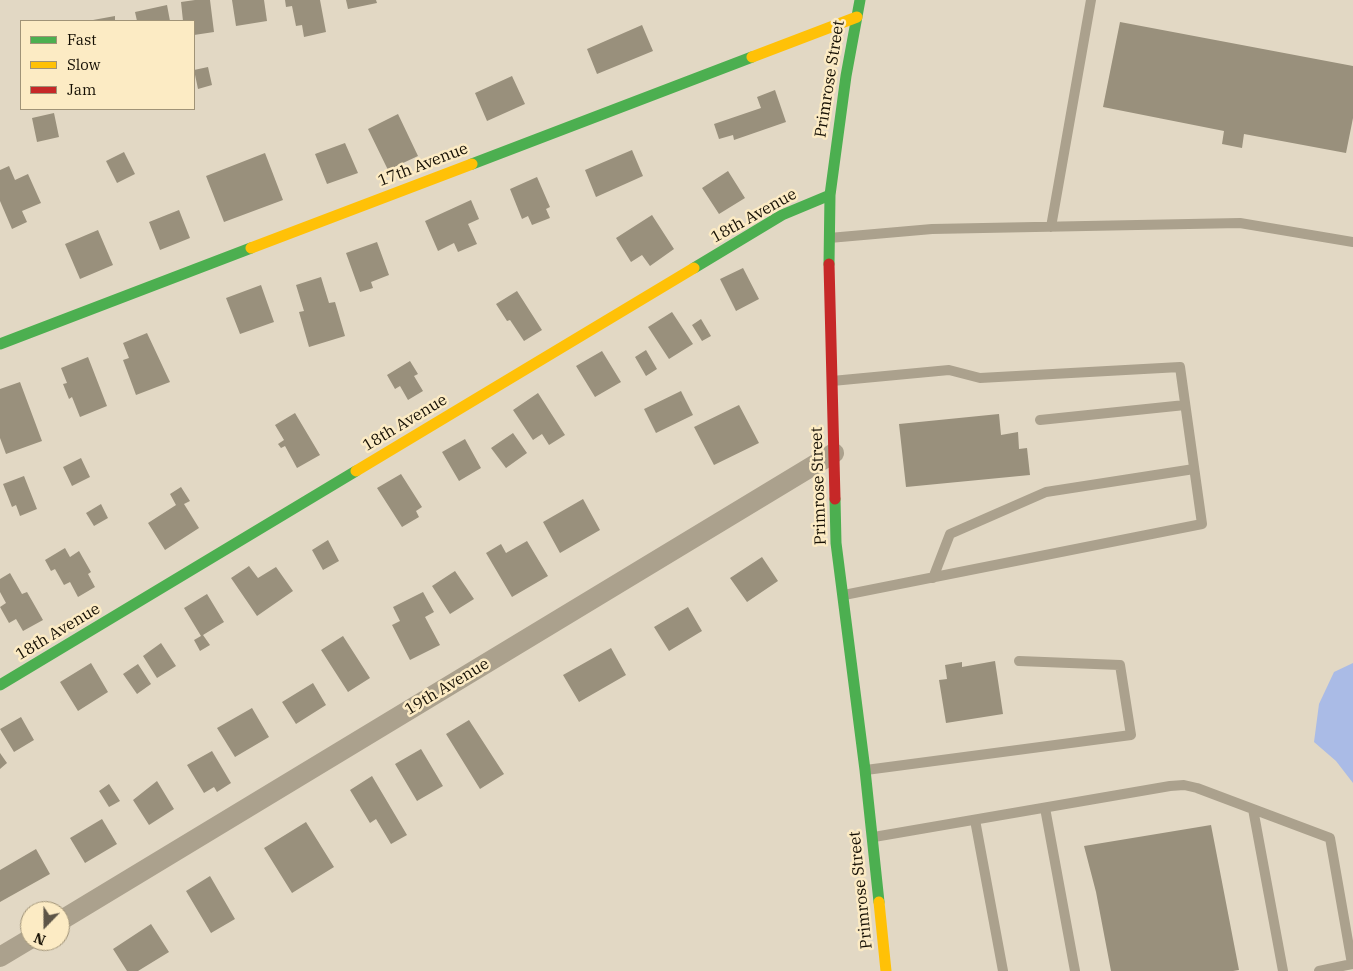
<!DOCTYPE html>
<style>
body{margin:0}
#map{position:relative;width:1353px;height:971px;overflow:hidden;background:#e2d8c4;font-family:"IBM Plex Serif",serif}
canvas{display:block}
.legend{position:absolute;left:20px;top:20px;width:175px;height:90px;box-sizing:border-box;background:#fcebc4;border:1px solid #a09377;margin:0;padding:6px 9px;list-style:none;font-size:15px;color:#150f03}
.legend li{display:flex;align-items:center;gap:10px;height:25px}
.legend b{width:25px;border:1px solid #a09377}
.north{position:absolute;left:20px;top:901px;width:50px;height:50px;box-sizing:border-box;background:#fcebc4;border:1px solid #a09377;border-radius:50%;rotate:202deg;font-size:14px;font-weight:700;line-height:20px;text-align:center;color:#150f03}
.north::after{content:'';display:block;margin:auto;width:18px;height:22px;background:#5d5547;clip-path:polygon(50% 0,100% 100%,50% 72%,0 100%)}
</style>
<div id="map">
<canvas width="1353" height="971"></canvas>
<ul class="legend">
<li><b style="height:6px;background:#4caf50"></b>Fast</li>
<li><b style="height:6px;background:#ffc107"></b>Slow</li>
<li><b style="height:6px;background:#c62828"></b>Jam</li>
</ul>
<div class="north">N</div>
</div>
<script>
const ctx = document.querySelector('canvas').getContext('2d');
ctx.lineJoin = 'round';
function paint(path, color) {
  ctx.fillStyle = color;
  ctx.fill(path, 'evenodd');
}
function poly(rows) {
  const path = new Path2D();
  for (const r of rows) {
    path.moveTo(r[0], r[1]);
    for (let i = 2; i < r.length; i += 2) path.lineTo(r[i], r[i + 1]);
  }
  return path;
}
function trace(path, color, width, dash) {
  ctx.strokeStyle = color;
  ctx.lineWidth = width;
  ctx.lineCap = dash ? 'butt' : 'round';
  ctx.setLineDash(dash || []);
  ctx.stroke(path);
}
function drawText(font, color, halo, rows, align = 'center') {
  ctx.font = font + ' "IBM Plex Serif",serif';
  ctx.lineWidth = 5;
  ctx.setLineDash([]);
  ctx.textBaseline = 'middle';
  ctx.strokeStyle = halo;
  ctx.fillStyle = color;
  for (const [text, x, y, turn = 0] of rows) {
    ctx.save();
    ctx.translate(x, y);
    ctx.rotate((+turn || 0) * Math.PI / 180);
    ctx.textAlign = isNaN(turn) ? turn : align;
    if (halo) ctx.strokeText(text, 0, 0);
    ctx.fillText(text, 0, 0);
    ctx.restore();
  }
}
const water = poly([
 [1353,663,1353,783,1336,761,1314,742,1319,704,1334,672]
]);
const building = poly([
 [195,0,210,0,214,32,194,35,194,21,183,21,181,2],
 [232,0,264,0,267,21,236,26],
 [285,0,320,0,326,32,304,37,302,25,296,26,292,6,286,7],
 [346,0,376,0,377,3,348,9],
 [167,5,170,21,137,21,135,12],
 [115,16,115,21,93,21,93,20],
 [1120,22,1353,66,1353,118,1346,153,1244,134,1242,148,1222,144,1224,131,1103,107],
 [642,25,653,51,597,74,587,49],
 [208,67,212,85,198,89,194,70],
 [512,76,525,104,487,121,475,93],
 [775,90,786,122,734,140,733,135,719,139,714,124,761,108,757,97],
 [54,113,59,137,37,142,32,118],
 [398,114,418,156,388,170,368,129],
 [345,143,358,173,327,184,315,154],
 [632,150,643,176,596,197,585,170],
 [124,152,135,174,117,183,106,161],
 [265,153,283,200,224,222,206,176],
 [9,166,15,180,28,174,41,203,22,211,27,222,12,229,0,201,0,170],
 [728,171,745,198,719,214,702,188],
 [537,177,550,207,546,209,550,218,532,225,528,216,522,219,510,189],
 [471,200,479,219,468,224,477,244,458,252,454,243,438,251,425,221],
 [179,210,190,238,160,250,149,222],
 [652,215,674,249,650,266,642,255,631,262,616,238],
 [98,230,113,265,80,279,65,244],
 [377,242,389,275,371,282,373,288,360,292,346,253],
 [743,268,759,299,736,311,720,279],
 [321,277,329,303,335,302,345,336,309,347,299,312,304,311,296,285],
 [261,285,274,322,240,334,226,298],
 [517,291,542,330,524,341,510,320,507,321,496,304],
 [672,312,693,344,669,359,648,327],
 [701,319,711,336,702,341,692,325],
 [147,333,170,382,136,395,123,360,129,358,123,343],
 [646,350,657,369,646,376,635,357],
 [602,351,621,382,595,397,576,366],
 [88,357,107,406,80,417,72,397,69,399,63,384,67,383,61,368],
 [410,361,418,374,414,376,423,391,408,400,400,386,395,389,387,375],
 [20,382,42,441,6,454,0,438,0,389],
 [681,391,693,415,656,433,644,409],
 [538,393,565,435,549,445,542,434,533,440,513,410],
 [739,405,759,443,714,465,694,427],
 [295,413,320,455,297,468,285,446,281,448,278,444,284,440,275,425],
 [999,414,1001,435,1018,432,1019,449,1027,448,1030,475,906,487,899,424],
 [513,433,527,453,506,468,491,448],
 [465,439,481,468,459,481,442,452],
 [81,458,90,477,72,486,63,467],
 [401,474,422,507,416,511,419,517,402,527,377,488],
 [24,476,37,509,20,516,16,505,12,507,3,484],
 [181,487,190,501,184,504,199,528,165,550,148,523,176,505,170,494],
 [583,499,600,530,560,553,543,522],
 [101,504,108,518,94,526,86,513],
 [328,540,339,561,323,570,312,550],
 [527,541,548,576,512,597,486,553,501,544,506,553],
 [65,548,70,557,79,551,91,572,88,574,95,587,78,597,70,582,64,585,55,569,51,571,45,560],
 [762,557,778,581,747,602,730,578],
 [249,566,258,578,276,567,293,591,257,616,231,578],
 [455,571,474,599,450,614,432,586],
 [10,573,22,594,27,592,43,620,23,631,16,619,9,623,0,607,6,603,0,592,0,579],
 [423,592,434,612,425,617,440,645,410,660,392,625,400,621,393,607],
 [207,594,224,622,203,635,210,645,200,651,194,640,201,636,184,608],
 [688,607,702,631,669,651,654,627],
 [343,636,370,678,348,692,321,650],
 [161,643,176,666,157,678,143,656],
 [611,648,626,675,579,702,563,675],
 [995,661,1003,714,946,723,939,680,947,679,945,665,962,662,962,667],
 [91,663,108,692,78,711,60,682],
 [138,664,151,684,137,694,123,674],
 [313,683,326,705,296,724,282,702],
 [252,708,269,737,235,757,217,728],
 [21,717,34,740,14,752,0,729],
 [469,720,504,774,480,789,446,734],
 [421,749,443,786,417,801,395,764],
 [212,751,231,783,217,792,214,787,204,793,187,765],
 [0,753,7,763,0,769],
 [372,776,407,835,391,844,376,819,370,823,350,790],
 [157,781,174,809,149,825,133,800],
 [109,784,120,801,109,807,99,791],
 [102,819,117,844,85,863,70,838],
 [306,822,334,867,292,893,264,848],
 [1211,825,1239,970,1233,971,1111,971,1096,892,1084,846],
 [36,849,50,874,0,902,0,870],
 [210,876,235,919,211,933,186,891],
 [151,924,169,952,138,971,127,971,113,949]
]);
const lane = poly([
 [1051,227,1091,0],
 [829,238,932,229,1240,223,1353,242],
 [832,381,949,370,980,378,1180,367,1202,524,844,595],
 [1040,420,1185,405],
 [933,578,950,534,1046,492,1194,469],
 [866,770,1131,735,1120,665,1019,661],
 [1045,808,1075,971],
 [1253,809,1283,971],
 [975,820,1003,971],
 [874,837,1170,786,1184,785,1197,788,1330,838,1352,964,1319,971]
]);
const street = poly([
 [60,921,834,453],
 [0,957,30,939]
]);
const fast = poly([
 [472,164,752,57],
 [829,264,830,195,846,76,860,0],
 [694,268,782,215,830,195],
 [0,344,251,248],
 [835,499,836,543,865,770,879,902],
 [0,685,356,471]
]);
const slow = poly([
 [752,57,857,17],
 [251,248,472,164],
 [356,471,694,268],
 [879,902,886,971]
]);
const jam = poly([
 [829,264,835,499]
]);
const streetNames = [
 ["Primrose Street",830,79,-81],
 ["17th Avenue",423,165,-21],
 ["18th Avenue",754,216,-29],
 ["18th Avenue",405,423,-31],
 ["Primrose Street",819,486,-92],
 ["18th Avenue",58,632,-31],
 ["19th Avenue",447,687,-31],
 ["Primrose Street",861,890,-96]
];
paint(water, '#aabbe6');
paint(building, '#99907c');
trace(lane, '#aba18d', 10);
trace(street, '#aba18d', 20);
trace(fast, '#4caf50', 11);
trace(slow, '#ffc107', 11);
trace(jam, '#c62828', 11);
drawText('16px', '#150f03', '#fcebc4', streetNames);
</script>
